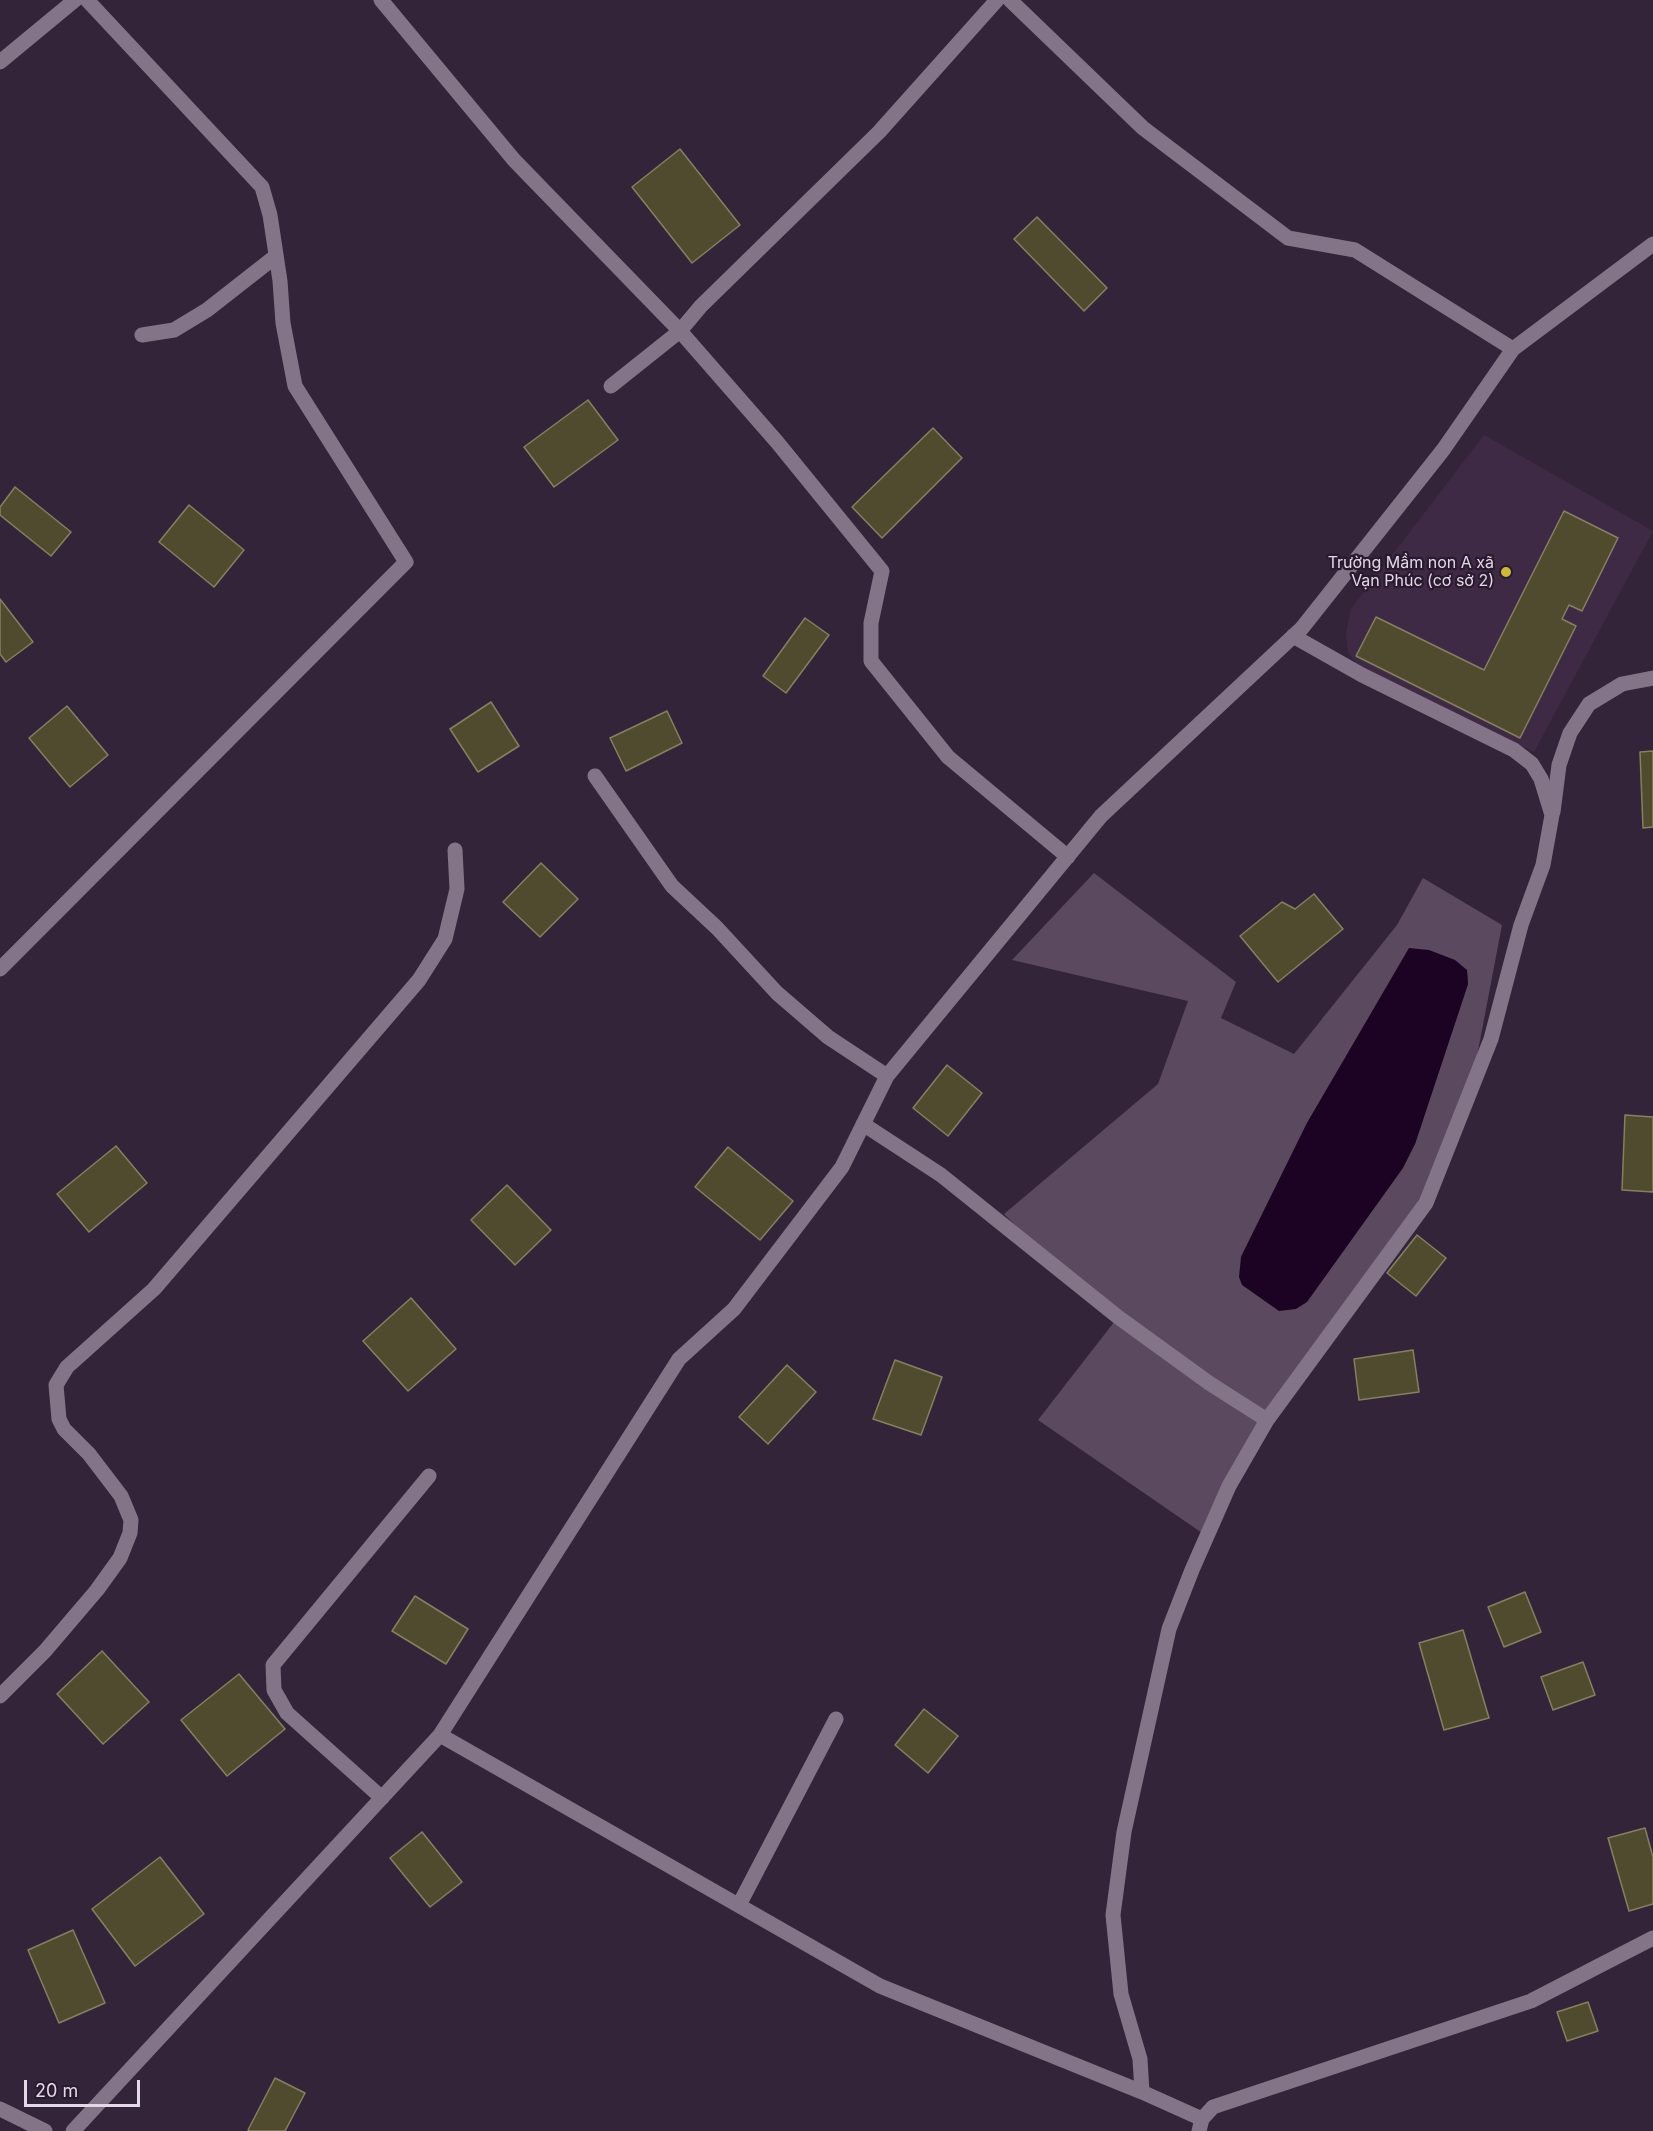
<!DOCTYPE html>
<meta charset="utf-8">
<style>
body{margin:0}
#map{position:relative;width:1653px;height:2131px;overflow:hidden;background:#342439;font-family:Inter,sans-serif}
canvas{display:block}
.scale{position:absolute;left:24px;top:2080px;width:116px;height:27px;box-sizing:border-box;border:3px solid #e3d8e6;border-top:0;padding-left:8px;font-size:18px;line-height:21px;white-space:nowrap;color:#e3d8e6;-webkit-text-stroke:4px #2a1a2f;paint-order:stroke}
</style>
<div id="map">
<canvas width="1653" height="2131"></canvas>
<div class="scale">20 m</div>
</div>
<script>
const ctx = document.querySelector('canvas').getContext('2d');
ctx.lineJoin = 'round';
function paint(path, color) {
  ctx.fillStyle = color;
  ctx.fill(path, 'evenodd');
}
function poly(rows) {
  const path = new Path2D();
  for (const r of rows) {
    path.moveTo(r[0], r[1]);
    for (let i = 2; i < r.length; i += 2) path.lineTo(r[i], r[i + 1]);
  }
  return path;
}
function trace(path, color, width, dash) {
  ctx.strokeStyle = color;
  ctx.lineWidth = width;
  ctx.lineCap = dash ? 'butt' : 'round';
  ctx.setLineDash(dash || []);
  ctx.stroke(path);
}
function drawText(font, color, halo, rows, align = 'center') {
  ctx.font = font + ' Inter,sans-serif';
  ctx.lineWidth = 4.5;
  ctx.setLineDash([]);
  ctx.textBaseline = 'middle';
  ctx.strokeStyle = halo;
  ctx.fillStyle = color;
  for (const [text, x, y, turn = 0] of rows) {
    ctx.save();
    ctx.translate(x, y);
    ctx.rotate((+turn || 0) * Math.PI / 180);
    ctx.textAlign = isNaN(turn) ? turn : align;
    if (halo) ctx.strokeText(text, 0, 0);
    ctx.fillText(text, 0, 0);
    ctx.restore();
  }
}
const built = poly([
 [1484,435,1653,531,1534,752,1358,665,1348,653,1346,633,1351,609]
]);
const green = poly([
 [1094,873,1236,982,1221,1018,1294,1054,1397,925,1423,878,1502,925,1474,1072,1447,1167,1258,1427,1205,1535,1038,1420,1118,1317,1065,1275,1004,1214,1158,1084,1188,1001,1012,960],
 [1409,949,1467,970,1468,984,1415,1144,1241,1257,1307,1123]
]);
const water = poly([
 [1409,948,1429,950,1455,960,1467,970,1468,984,1415,1144,1403,1168,1307,1302,1296,1309,1279,1311,1242,1285,1239,1277,1241,1257,1307,1123]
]);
const building = poly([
 [680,149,740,225,692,263,632,187,680,149],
 [1037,217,1107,288,1084,311,1014,239,1037,217],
 [588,400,618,440,554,487,524,447,588,400],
 [933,428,962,458,882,538,852,507,933,428],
 [15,487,71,532,51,556,0,515,0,507,15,487],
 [189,505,244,550,214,587,159,542,189,505],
 [1564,511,1618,538,1582,611,1569,605,1562,619,1576,626,1520,738,1356,656,1376,617,1484,670,1564,511],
 [0,599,33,642,6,662,0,654,0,599],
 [805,618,829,635,786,693,763,676,805,618],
 [491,702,519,746,478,772,450,729,491,702],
 [67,706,108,755,70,787,29,738,67,706],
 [667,711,682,743,626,771,610,738,667,711],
 [1653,751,1653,827,1643,828,1640,752,1653,751],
 [541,863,578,899,540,937,503,902,541,863],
 [1314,894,1343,929,1278,982,1240,936,1282,902,1295,909,1314,894],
 [947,1065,982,1093,948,1136,913,1108,947,1065],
 [1625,1115,1653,1117,1653,1192,1622,1190,1625,1115],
 [116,1146,147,1183,89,1232,57,1194,116,1146],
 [728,1147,793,1201,760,1240,695,1187,728,1147],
 [507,1185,551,1230,515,1265,471,1220,507,1185],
 [1417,1235,1446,1258,1416,1296,1387,1273,1417,1235],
 [411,1298,456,1349,408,1391,363,1341,411,1298],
 [1413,1350,1419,1392,1359,1400,1354,1359,1413,1350],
 [895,1360,942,1377,921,1435,873,1419,895,1360],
 [787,1365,816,1392,768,1444,739,1417,787,1365],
 [1525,1592,1541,1632,1504,1647,1488,1607,1525,1592],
 [415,1596,468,1629,446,1664,392,1631,415,1596],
 [1463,1630,1489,1718,1444,1730,1419,1643,1463,1630],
 [102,1651,149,1702,103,1744,57,1694,102,1651],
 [1583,1662,1595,1695,1553,1710,1541,1677,1583,1662],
 [239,1674,285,1729,227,1776,181,1720,239,1674],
 [924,1709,958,1736,928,1773,895,1745,924,1709],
 [1645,1828,1653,1857,1653,1904,1629,1911,1608,1838,1645,1828],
 [422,1832,462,1882,430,1907,390,1858,422,1832],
 [160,1857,204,1914,135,1966,92,1909,160,1857],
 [73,1930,105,2003,59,2023,28,1950,73,1930],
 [1588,2002,1598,2031,1567,2041,1557,2012,1588,2002],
 [275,2078,305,2093,285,2131,250,2131,248,2130,275,2078]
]);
const minor = poly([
 [381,0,514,160,680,331,777,442,882,571,871,623,871,661,948,757,1068,857],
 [1010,0,1143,128,1288,238,1355,250,1513,349],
 [0,62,75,0],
 [142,335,174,330,207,310,276,256],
 [611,386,680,331,701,306,879,132,997,0],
 [595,776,672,886,717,928,777,993,828,1037,887,1076],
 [1553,812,1559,765,1570,733,1589,704,1622,684,1653,678],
 [0,969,406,562,295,386,283,323,280,281,270,215,262,187,87,0],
 [863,1124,941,1175,1118,1317,1209,1383,1267,1420],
 [0,1696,45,1651,97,1590,120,1558,130,1533,131,1520,121,1496,89,1454,64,1429,59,1419,56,1385,67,1367,154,1289,419,980,445,939,457,889,455,850],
 [440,1735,880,1986,1142,2092,1202,2119],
 [382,1798,287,1713,274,1690,273,1665,429,1476],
 [739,1905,836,1719],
 [1142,2092,1140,2059,1121,1994,1113,1915,1124,1832,1169,1629,1192,1570,1229,1486,1267,1420,1426,1203,1491,1039,1521,925,1543,865,1552,815,1541,779,1532,764,1514,750,1362,675,1293,636],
 [0,2109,45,2131],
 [73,2131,440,1735,679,1359,734,1309,842,1167,887,1076,1101,816,1302,628,1443,450,1513,349,1653,244],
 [1199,2131,1202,2119,1213,2107,1531,2001,1653,1938]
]);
const markers = [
 [1506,572,6,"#cfb837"]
];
const poiNames = [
 ["Trường Mầm non A xã",1494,563],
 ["Vạn Phúc (cơ sở 2)",1494,581]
];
paint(built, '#3f2a45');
paint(green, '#5b4960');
paint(water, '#1c0323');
paint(building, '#504b2e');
trace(building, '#868062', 1.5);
trace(minor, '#837587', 15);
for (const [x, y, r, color] of markers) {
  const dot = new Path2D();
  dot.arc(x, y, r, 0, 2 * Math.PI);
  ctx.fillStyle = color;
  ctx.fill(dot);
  trace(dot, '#2a1a2f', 2);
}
drawText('16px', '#e3d8e6', '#2a1a2f', poiNames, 'right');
</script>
